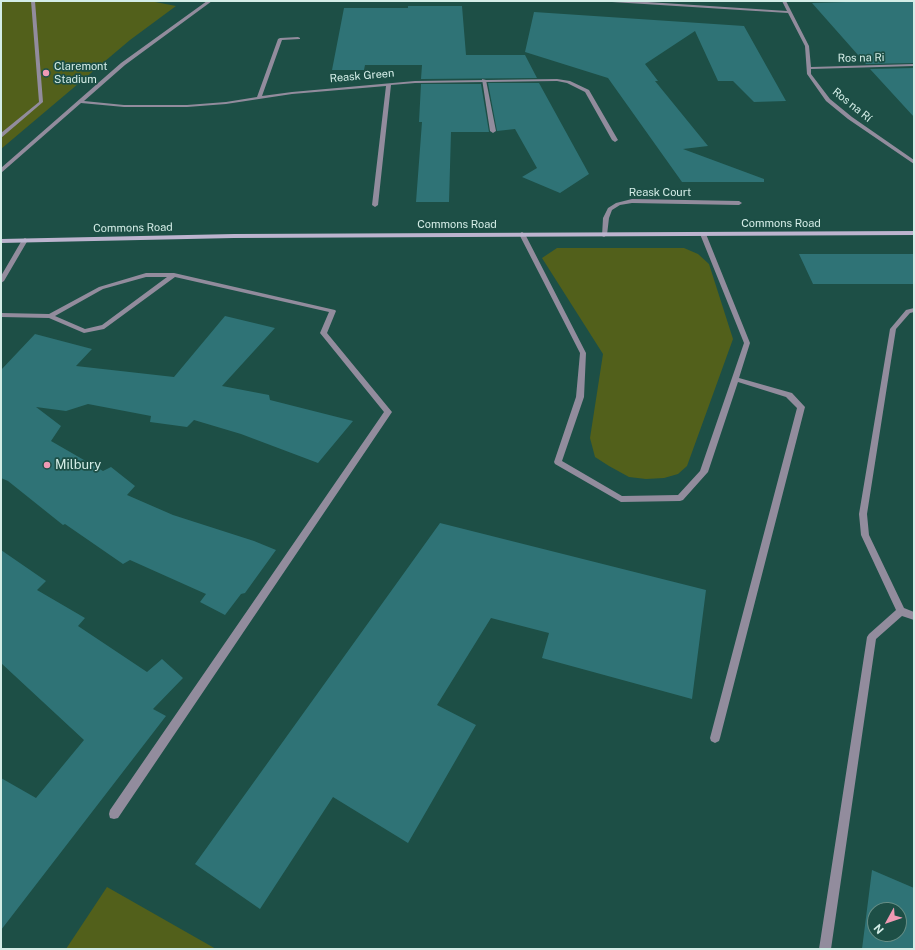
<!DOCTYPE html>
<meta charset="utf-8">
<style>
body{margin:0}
#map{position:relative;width:915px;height:950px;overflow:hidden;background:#1d4f46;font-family:"Public Sans",sans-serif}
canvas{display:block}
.frame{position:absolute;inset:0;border:2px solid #d4ede7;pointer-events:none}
.north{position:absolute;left:867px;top:902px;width:40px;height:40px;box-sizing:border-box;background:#1d4f46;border:1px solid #668e86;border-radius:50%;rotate:230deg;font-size:11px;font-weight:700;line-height:16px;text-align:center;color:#d4ede7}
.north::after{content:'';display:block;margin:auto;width:14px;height:18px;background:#f09ab4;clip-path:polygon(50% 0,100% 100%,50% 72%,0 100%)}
</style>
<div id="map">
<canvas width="915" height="950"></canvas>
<div class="frame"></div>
<div class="north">N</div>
</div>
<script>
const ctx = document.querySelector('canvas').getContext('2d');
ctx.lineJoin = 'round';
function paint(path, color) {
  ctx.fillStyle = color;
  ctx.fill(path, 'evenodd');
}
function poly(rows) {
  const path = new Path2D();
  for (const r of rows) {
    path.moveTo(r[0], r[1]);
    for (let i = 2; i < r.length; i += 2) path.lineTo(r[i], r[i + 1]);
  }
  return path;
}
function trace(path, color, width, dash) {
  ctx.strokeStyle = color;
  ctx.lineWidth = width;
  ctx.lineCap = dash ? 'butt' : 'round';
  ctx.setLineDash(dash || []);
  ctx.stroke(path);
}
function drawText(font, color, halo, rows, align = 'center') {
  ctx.font = font + ' "Public Sans",sans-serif';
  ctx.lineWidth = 3.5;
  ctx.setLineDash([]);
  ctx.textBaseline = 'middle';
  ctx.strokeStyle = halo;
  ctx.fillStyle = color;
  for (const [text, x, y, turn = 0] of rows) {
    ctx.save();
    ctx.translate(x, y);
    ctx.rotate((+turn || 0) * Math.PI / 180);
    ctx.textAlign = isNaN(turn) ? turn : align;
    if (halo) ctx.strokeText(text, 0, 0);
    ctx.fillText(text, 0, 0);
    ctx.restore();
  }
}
const green = poly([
 [1,1,150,1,176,6,130,40,1,149],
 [557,248,684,248,698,254,709,264,733,339,687,466,678,474,664,478,646,479,629,477,609,466,595,457,590,438,603,354,542,258],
 [107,887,216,949,66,949]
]);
const building = poly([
 [879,1,914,1,914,63,866,64,812,3],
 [408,6,462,6,466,55,525,55,537,78,421,79,422,65,365,65,364,70,332,70,344,8,408,8],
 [534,12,744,26,786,101,754,102,733,81,718,81,695,31,645,64,658,81,655,81,708,146,683,149,764,179,764,182,682,182,608,78,525,52],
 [914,68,914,117,870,69],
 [488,83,539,83,589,174,560,193,522,177,537,168,515,129,497,131],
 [421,84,481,84,489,132,451,132,449,202,416,202,422,122,419,122],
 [799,254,914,254,914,284,813,284],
 [225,316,275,328,222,386,269,395,270,400,353,421,318,463,241,434,194,420,187,427,150,422,151,416,88,404,66,411,36,407,61,426,51,441,103,471,111,467,135,486,127,495,173,515,254,541,276,550,245,593,241,594,225,615,200,602,206,594,130,560,123,564,65,524,63,525,8,481,1,478,1,370,35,334,92,349,76,366,174,377],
 [440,523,706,590,692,699,542,658,549,633,491,618,437,705,476,725,408,843,333,797,260,909,195,864],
 [1,550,46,581,37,590,85,618,78,626,147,672,162,659,183,678,153,709,166,716,1,930,1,778,36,798,84,740,1,663],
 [872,870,914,888,914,949,862,949],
 [875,910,899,910,899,934,875,934]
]);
const lane = poly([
 [31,1,35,1,43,102,1,138,1,133,39,102,31,1],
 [482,79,486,80,496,131,493,133,490,131,482,79],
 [522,232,525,234,586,353,584,397,562,461,622,496,678,495,700,471,744,343,700,234,703,232,706,234,750,343,739,378,792,393,805,407,720,738,719,741,715,743,711,741,710,738,797,408,786,397,738,382,708,472,683,500,680,501,621,502,555,464,554,462,576,397,580,353,519,234,522,232],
 [25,238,28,240,4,281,1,283,1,276,22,240,25,238],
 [146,273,174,273,335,310,336,311,327,333,392,412,118,818,114,819,110,818,109,814,110,810,384,412,320,333,329,312,175,277,104,329,84,333,49,318,1,317,1,313,49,314,99,287,146,273],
 [146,277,167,277,102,325,85,329,55,316,103,289,146,277]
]);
const street = poly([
 [207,1,212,1,125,65,84,101,124,105,187,105,226,102,257,97,278,39,280,38,298,37,300,38,300,39,282,40,262,96,292,92,415,81,557,79,570,81,589,90,618,140,615,142,612,140,585,92,567,83,557,81,415,83,391,85,378,205,375,207,372,205,386,86,292,94,226,104,187,107,124,107,81,103,1,173,1,168,121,63,207,1],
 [610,1,632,1,787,11,782,1,786,1,809,46,811,67,914,64,914,66,811,69,811,74,830,99,852,117,914,160,914,164,848,119,826,101,807,74,805,46,788,13,612,2,610,1],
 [632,199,739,201,742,203,739,205,632,203,620,205,612,210,609,218,607,235,604,237,602,236,603,218,608,208,616,203,632,199],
 [914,308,914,312,910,313,896,329,867,514,869,535,904,608,914,612,914,620,902,616,876,639,831,949,819,949,867,637,869,634,896,610,861,535,859,514,890,329,906,310,914,308]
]);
const secondary = poly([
 [914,231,914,235,234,238,1,243,1,239,234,234,914,231]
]);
const markers = [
 [46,73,4,"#f09ab4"],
 [47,465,4,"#f09ab4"]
];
const farStreetnames = [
 ["Ros na Ri",861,58,-1],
 ["Reask Green",362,76,-5],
 ["Ros na Rí",852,105,39],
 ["Reask Court",660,193],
 ["Commons Road",781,224],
 ["Commons Road",457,225],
 ["Commons Road",133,228,-1]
];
const farPoinames = [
 ["Claremont",54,67],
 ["Stadium",54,80]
];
const poiNames = [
 ["Milbury",55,465]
];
paint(green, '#52601b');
paint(building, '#2f7376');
paint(lane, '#928c9d');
paint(street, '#928c9d');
paint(secondary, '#bcb4ce');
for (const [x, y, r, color] of markers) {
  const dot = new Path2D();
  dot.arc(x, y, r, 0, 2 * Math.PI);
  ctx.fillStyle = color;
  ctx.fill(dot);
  trace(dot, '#1d4f46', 1.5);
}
drawText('11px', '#d4ede7', '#1d4f46', farStreetnames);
drawText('11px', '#d4ede7', '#1d4f46', farPoinames, 'left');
drawText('13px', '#d4ede7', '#1d4f46', poiNames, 'left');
</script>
